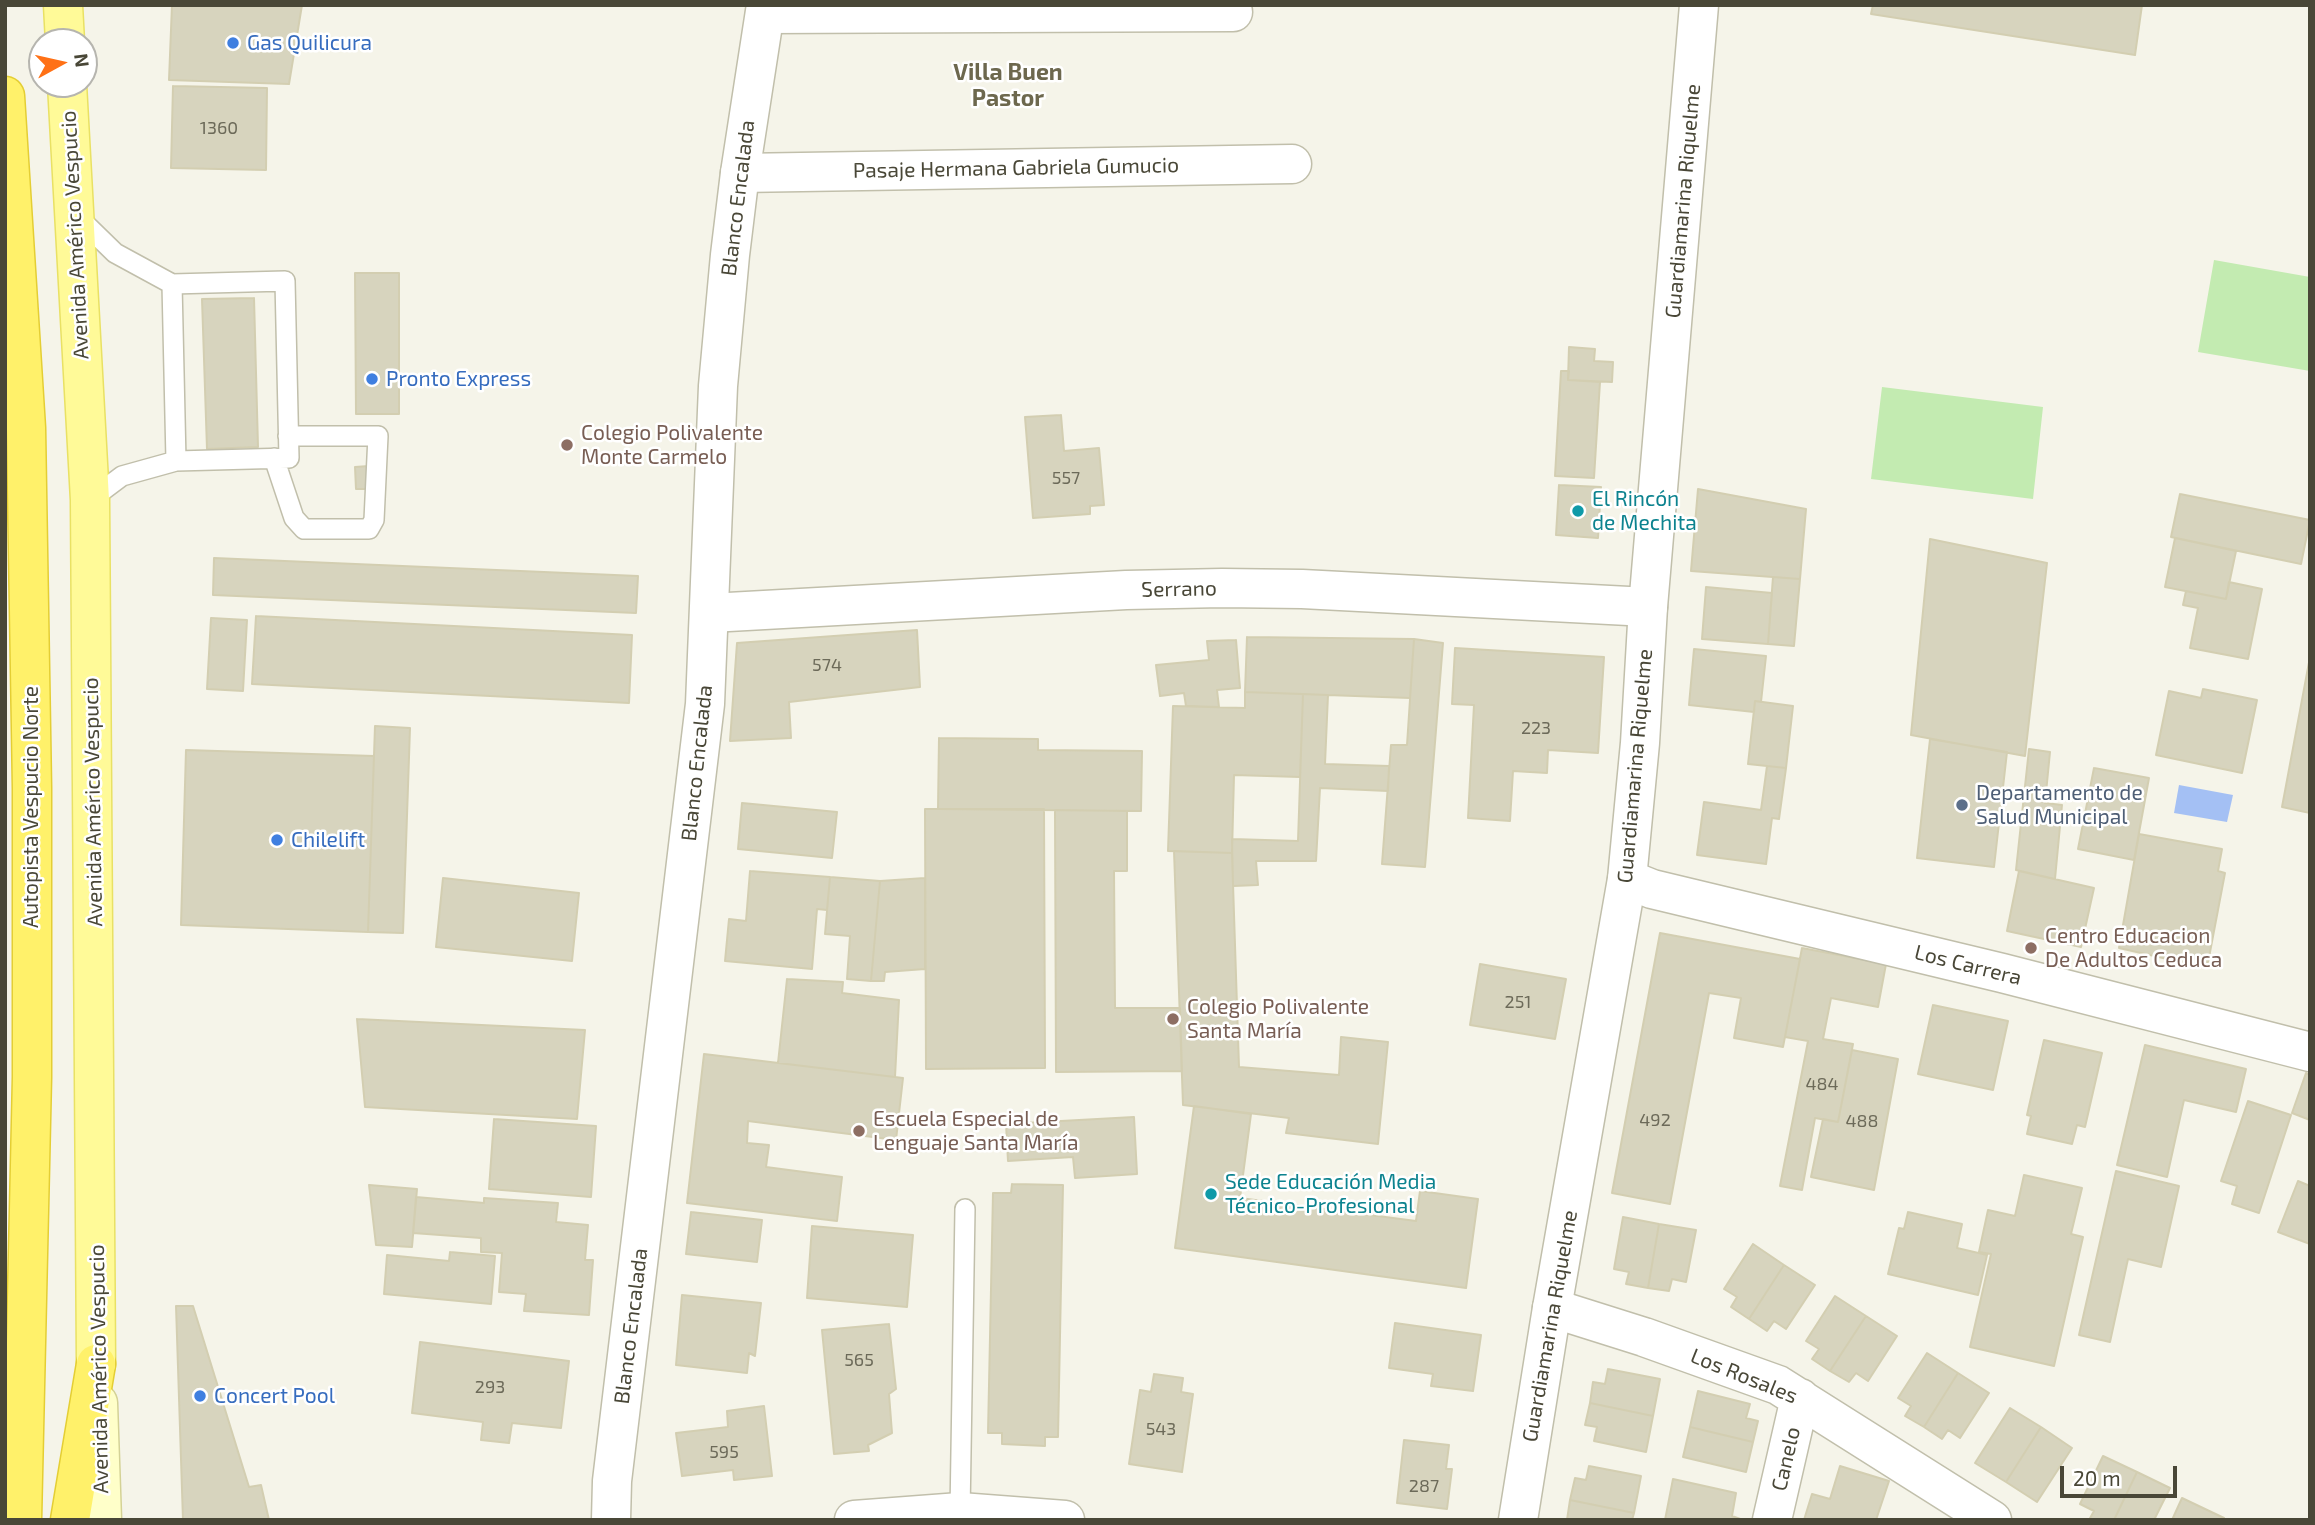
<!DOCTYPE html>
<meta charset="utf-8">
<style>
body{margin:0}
#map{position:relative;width:2315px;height:1525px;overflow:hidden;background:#f5f4e9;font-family:"Exo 2",sans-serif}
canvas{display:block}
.frame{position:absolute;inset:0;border:7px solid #494737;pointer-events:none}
.north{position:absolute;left:28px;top:28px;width:70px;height:70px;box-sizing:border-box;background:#fff;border:2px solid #b6b5af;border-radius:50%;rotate:82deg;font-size:19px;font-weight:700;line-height:28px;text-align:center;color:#494737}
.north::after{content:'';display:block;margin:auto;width:24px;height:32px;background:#ff7116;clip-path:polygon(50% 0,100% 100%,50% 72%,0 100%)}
.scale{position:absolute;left:2060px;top:1466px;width:117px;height:32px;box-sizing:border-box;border:4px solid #494737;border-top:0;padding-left:9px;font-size:21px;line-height:24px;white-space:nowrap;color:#494737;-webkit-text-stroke:5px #fff;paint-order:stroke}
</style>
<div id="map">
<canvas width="2315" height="1525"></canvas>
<div class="frame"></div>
<div class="north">N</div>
<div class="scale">20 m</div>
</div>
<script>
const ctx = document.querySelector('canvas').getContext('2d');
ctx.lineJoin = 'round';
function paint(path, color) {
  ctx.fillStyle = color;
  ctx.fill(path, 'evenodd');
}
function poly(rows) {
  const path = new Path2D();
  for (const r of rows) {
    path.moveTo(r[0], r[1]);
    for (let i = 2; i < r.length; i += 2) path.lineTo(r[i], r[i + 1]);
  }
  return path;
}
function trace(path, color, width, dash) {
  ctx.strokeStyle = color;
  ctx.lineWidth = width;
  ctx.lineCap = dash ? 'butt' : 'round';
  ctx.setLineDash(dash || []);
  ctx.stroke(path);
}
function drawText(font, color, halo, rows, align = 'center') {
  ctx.font = font + ' "Exo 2",sans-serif';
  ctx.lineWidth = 5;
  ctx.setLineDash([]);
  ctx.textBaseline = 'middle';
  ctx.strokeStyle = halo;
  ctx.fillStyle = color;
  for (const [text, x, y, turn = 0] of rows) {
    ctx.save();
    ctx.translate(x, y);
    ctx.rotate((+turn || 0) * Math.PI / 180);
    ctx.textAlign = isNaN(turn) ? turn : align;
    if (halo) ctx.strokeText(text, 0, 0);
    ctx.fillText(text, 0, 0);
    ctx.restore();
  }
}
const green = poly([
 [2214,260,2310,277,2310,371,2198,352],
 [1882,387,2043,407,2033,499,1871,479]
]);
const water = poly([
 [2179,785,2233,795,2227,822,2174,813]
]);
const building = poly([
 [172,5,302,5,289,84,169,80,172,5],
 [1873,5,2142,5,2135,55,1871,14,1873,5],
 [173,86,267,88,266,170,171,168,173,86],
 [355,273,399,273,399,414,356,414,355,273],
 [254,298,258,447,207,449,202,299,254,298],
 [1569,347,1595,349,1594,361,1613,362,1612,382,1568,380,1569,347],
 [1561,371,1569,371,1568,380,1600,382,1594,478,1555,476,1561,371],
 [1061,415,1064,451,1099,448,1104,505,1090,506,1090,514,1033,518,1025,417,1061,415],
 [369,466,370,489,356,489,355,467,369,466],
 [1559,485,1601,487,1598,538,1556,535,1559,485],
 [1698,489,1806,509,1800,579,1691,571,1698,489],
 [2180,494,2310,520,2301,564,2171,537,2180,494],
 [2175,538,2236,551,2226,599,2165,587,2175,538],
 [1930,539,2047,563,2025,756,1911,735,1930,539],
 [214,558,638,576,636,613,213,595,214,558],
 [1773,577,1800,579,1794,646,1768,644,1773,577],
 [2229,582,2262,589,2248,659,2190,648,2198,608,2183,605,2186,591,2226,599,2229,582],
 [1706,587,1772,593,1768,644,1702,639,1706,587],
 [256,616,632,635,629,703,252,684,256,616],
 [211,618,247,620,243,691,207,689,211,618],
 [917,630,920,687,789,702,791,738,730,741,737,643,917,630],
 [1247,637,1414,639,1410,698,1245,692,1247,637],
 [1414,639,1443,643,1425,867,1382,864,1391,745,1407,745,1414,639],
 [1236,640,1240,688,1217,690,1219,707,1186,706,1184,693,1160,696,1156,665,1209,660,1207,641,1236,640],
 [1455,648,1604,657,1598,753,1548,750,1547,773,1513,771,1510,821,1468,818,1474,705,1452,704,1455,648],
 [1694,649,1766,656,1761,702,1755,701,1754,712,1689,705,1694,649],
 [2310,657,2310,813,2282,807,2310,657],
 [2203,689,2257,700,2242,773,2156,755,2169,691,2201,698,2203,689],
 [1245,692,1303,694,1300,777,1234,775,1232,853,1168,851,1173,706,1245,708,1245,692],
 [1303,694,1328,695,1325,764,1389,766,1388,791,1320,788,1316,861,1256,861,1258,885,1233,886,1232,839,1298,841,1303,694],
 [1755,701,1793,706,1786,768,1748,764,1755,701],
 [375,726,410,728,403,933,368,932,375,726],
 [939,738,1038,739,1038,750,1142,751,1141,811,938,809,939,738],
 [1930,739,2007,752,1994,867,1917,858,1930,739],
 [2029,749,2050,752,2045,803,2062,805,2055,879,2016,870,2029,749],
 [186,750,374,756,368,932,181,925,186,750],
 [1767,766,1786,768,1779,819,1772,818,1766,864,1697,855,1704,802,1761,810,1767,766],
 [2094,768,2149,778,2134,860,2078,849,2094,768],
 [742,803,837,812,832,858,738,849,742,803],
 [925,809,1044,809,1045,1068,926,1069,925,809],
 [1055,810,1127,811,1127,871,1114,871,1115,1008,1180,1008,1182,1071,1056,1072,1055,810],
 [2139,834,2222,849,2218,871,2225,873,2207,968,2119,948,2139,834],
 [1174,851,1232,853,1239,1067,1339,1075,1341,1037,1388,1042,1378,1144,1286,1133,1289,1118,1183,1105,1174,851],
 [750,871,830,877,827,910,817,909,812,969,725,961,729,919,746,921,750,871],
 [2019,871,2094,888,2081,947,2007,931,2019,871],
 [830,877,880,881,871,981,847,979,850,936,825,934,830,877],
 [443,878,579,893,572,961,436,947,443,878],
 [925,878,925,969,885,972,884,981,871,981,880,881,925,878],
 [1660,933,1800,959,1783,1047,1734,1038,1741,998,1709,993,1670,1204,1612,1193,1660,933],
 [1802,948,1886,964,1878,1007,1831,998,1823,1039,1853,1044,1838,1122,1815,1118,1802,1190,1780,1186,1808,1041,1785,1037,1802,948],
 [1480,964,1566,979,1555,1039,1470,1025,1480,964],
 [787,979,843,982,842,993,899,1000,895,1077,778,1063,787,979],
 [1933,1005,2008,1021,1993,1090,1918,1074,1933,1005],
 [357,1019,585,1030,577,1119,365,1107,357,1019],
 [2044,1040,2102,1053,2085,1127,2077,1125,2072,1144,2027,1134,2031,1116,2027,1115,2044,1040],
 [2145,1045,2246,1069,2236,1112,2184,1100,2167,1177,2117,1165,2145,1045],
 [1852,1050,1898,1059,1874,1190,1811,1177,1823,1119,1838,1122,1852,1050],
 [704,1054,903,1078,896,1140,748,1121,747,1143,769,1145,766,1167,842,1177,837,1221,687,1203,704,1054],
 [2306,1073,2310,1075,2310,1120,2292,1113,2306,1073],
 [2248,1101,2291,1115,2259,1213,2232,1204,2237,1186,2221,1181,2248,1101],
 [1194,1106,1251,1114,1240,1198,1416,1221,1420,1191,1478,1199,1466,1288,1175,1248,1194,1106],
 [1134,1117,1137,1174,1075,1178,1073,1157,1008,1161,1006,1124,1134,1117],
 [494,1119,596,1126,591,1197,489,1189,494,1119],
 [2116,1171,2179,1186,2161,1267,2128,1259,2110,1342,2079,1335,2116,1171],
 [2024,1175,2082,1188,2071,1234,2083,1237,2054,1366,1970,1347,1991,1254,1979,1252,1988,1210,2015,1216,2024,1175],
 [2298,1181,2310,1186,2310,1244,2278,1232,2298,1181],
 [1012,1184,1063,1185,1058,1437,1045,1437,1045,1446,1002,1444,1002,1433,988,1433,993,1193,1011,1193,1012,1184],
 [369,1185,417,1189,412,1247,376,1245,369,1185],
 [416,1197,484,1203,484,1198,558,1203,556,1222,588,1225,585,1260,593,1260,589,1315,524,1311,526,1294,499,1292,502,1253,481,1252,481,1238,413,1233,416,1197],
 [691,1212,762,1220,757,1262,686,1254,691,1212],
 [1908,1212,1962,1224,1957,1248,1987,1255,1978,1295,1888,1274,1899,1228,1904,1229,1908,1212],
 [1623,1217,1659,1224,1648,1288,1626,1284,1629,1272,1614,1269,1623,1217],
 [1659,1224,1696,1230,1686,1282,1672,1279,1669,1291,1648,1288,1659,1224],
 [812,1226,913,1235,907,1307,807,1298,812,1226],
 [1753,1244,1784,1265,1749,1319,1731,1307,1737,1297,1724,1289,1753,1244],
 [450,1252,495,1256,491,1304,384,1294,387,1255,449,1261,450,1252],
 [1784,1265,1815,1285,1786,1329,1774,1321,1767,1331,1749,1319,1784,1265],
 [682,1295,761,1303,755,1356,749,1353,747,1373,676,1365,682,1295],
 [1835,1296,1866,1316,1830,1371,1812,1359,1819,1349,1806,1341,1835,1296],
 [176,1306,193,1306,249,1487,261,1485,269,1520,183,1520,176,1306],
 [1866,1316,1897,1336,1868,1381,1856,1373,1849,1382,1830,1371,1866,1316],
 [1395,1323,1481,1335,1473,1391,1431,1386,1433,1374,1389,1368,1395,1323],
 [889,1324,896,1389,889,1394,892,1433,868,1445,869,1451,834,1454,822,1330,889,1324],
 [420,1342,569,1361,561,1428,512,1423,509,1443,481,1440,483,1422,412,1413,420,1342],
 [1927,1353,1958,1373,1924,1427,1905,1416,1911,1406,1898,1398,1927,1353],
 [1608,1369,1660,1379,1653,1416,1590,1403,1593,1382,1605,1384,1608,1369],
 [1958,1373,1989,1393,1960,1438,1948,1430,1942,1439,1924,1427,1958,1373],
 [1154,1374,1183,1378,1181,1392,1193,1394,1182,1472,1129,1464,1140,1390,1151,1392,1154,1374],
 [1698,1391,1750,1404,1746,1418,1758,1421,1753,1442,1690,1427,1698,1391],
 [1590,1403,1653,1416,1646,1452,1594,1441,1597,1427,1585,1425,1590,1403],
 [764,1406,772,1476,734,1480,733,1470,682,1476,676,1433,728,1427,727,1411,764,1406],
 [2010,1408,2041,1427,2006,1482,1975,1463,2010,1408],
 [1690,1427,1753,1442,1746,1472,1683,1457,1690,1427],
 [2041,1427,2072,1448,2037,1502,2006,1482,2041,1427],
 [1404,1440,1449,1445,1446,1469,1452,1469,1447,1509,1397,1503,1404,1440],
 [2103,1456,2137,1472,2114,1520,2089,1520,2094,1511,2080,1504,2103,1456],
 [1589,1466,1641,1476,1634,1513,1570,1500,1575,1478,1586,1480,1589,1466],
 [1840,1466,1889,1481,1876,1520,1804,1520,1812,1494,1830,1499,1840,1466],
 [2137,1472,2170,1488,2154,1520,2114,1520,2137,1472],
 [1673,1479,1736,1493,1732,1516,1743,1520,1665,1520,1673,1479],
 [2182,1498,2224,1518,2223,1520,2172,1520,2182,1498],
 [1570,1500,1634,1513,1632,1520,1567,1520,1570,1500]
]);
const service = poly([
 [77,216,115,253,172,284,285,281,289,458,176,461,122,476,90,500],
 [172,284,176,461],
 [274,458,294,518,304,529,369,529,374,520,378,436,288,436],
 [960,1512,965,1209]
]);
const minor = poly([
 [765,14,1233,12],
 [740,173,1292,164],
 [710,613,1126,590,1222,588,1302,589,1648,607],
 [1627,879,1652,889,2002,973,2310,1052],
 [1552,1308,1644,1337,1778,1385,1992,1520],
 [1772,1520,1800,1398]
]);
const tertiary = poly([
 [611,1520,612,1481,705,704,718,386,730,255,740,173,766,5],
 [854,1520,960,1512,1065,1520],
 [1518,1520,1552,1308,1627,879,1640,743,1648,607,1699,5]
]);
const secondary = poly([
 [98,1403,102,1520]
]);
const primary = poly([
 [63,5,65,42],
 [67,84,90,500,96,1364]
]);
const motorway = poly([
 [5,96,26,428,32,789,32,1077,22,1520],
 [70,1520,96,1364]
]);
const markers = [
 [233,43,7,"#3f7fe0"],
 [372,379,7,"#3f7fe0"],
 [567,445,7,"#8d6e63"],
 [1578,511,7,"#0f9aa8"],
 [1962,805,7,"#5c6f8a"],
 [277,840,7,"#3f7fe0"],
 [2031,948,7,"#8d6e63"],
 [1173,1019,7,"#8d6e63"],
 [859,1131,7,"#8d6e63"],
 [1211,1194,7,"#0f9aa8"],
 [200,1396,7,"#3f7fe0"]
];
const numberNames = [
 ["1360",219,128],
 ["557",1066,478],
 ["574",827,665],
 ["223",1536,728],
 ["251",1518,1002],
 ["484",1822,1084],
 ["492",1655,1120],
 ["488",1862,1121],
 ["565",859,1360],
 ["293",490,1387],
 ["543",1161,1429],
 ["595",724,1452],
 ["287",1424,1486]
];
const shopNames = [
 ["Gas Quilicura",247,43],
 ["Pronto Express",386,379],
 ["Chilelift",291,840],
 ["Concert Pool",214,1396]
];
const streetNames = [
 ["Pasaje Hermana Gabriela Gumucio",1016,168,-1],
 ["Blanco Encalada",738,198,-83],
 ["Guardiamarina Riquelme",1683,201,-85],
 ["Avenida Américo Vespucio",75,235,-93],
 ["Serrano",1179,589,-1],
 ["Blanco Encalada",697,763,-84],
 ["Guardiamarina Riquelme",1635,766,-85],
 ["Avenida Américo Vespucio",93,802,-91],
 ["Autopista Vespucio Norte",31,807,-90],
 ["Los Carrera",1968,965,14],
 ["Blanco Encalada",631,1326,-83],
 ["Guardiamarina Riquelme",1550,1326,-80],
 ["Avenida Américo Vespucio",99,1369,-91],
 ["Los Rosales",1744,1376,22],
 ["Canelo",1786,1459,-77]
];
const educationNames = [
 ["Colegio Polivalente",581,433],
 ["Monte Carmelo",581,457],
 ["Centro Educacion",2045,936],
 ["De Adultos Ceduca",2045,960],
 ["Colegio Polivalente",1187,1007],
 ["Santa María",1187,1031],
 ["Escuela Especial de",873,1119],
 ["Lenguaje Santa María",873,1143]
];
const cultureNames = [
 ["El Rincón",1592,499],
 ["de Mechita",1592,523],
 ["Sede Educación Media",1225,1182],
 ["Técnico-Profesional",1225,1206]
];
const serviceNames = [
 ["Departamento de",1976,793],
 ["Salud Municipal",1976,817]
];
const neighbourhoodNames = [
 ["Villa Buen",1008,72],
 ["Pastor",1008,98]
];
paint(green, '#c3ebb1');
paint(water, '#a4c0f4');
paint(building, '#d7d4be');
trace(building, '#d3ceb1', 2);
trace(service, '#c1bfab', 22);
trace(minor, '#c1bfab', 41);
trace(tertiary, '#c1bfab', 41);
trace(secondary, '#d4d296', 41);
trace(primary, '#e9e164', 41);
trace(motorway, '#e4ce34', 41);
trace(service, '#fff', 19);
trace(minor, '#fff', 38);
trace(tertiary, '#fff', 38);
trace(secondary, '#ffffc9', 38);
trace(primary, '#fffa98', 38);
trace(motorway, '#fff16a', 38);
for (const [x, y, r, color] of markers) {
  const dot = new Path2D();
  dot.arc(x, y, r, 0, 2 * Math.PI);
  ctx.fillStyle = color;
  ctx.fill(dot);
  trace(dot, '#fff', 2.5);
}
drawText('18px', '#6c6a59', null, numberNames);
drawText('21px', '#366cbe', '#fff', shopNames, 'left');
drawText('21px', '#494737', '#fff', streetNames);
drawText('21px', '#785e54', '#fff', educationNames, 'left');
drawText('21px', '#0d838f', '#fff', cultureNames, 'left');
drawText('21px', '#4e5e75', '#fff', serviceNames, 'left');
drawText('bold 23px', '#6d684e', '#fff', neighbourhoodNames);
</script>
